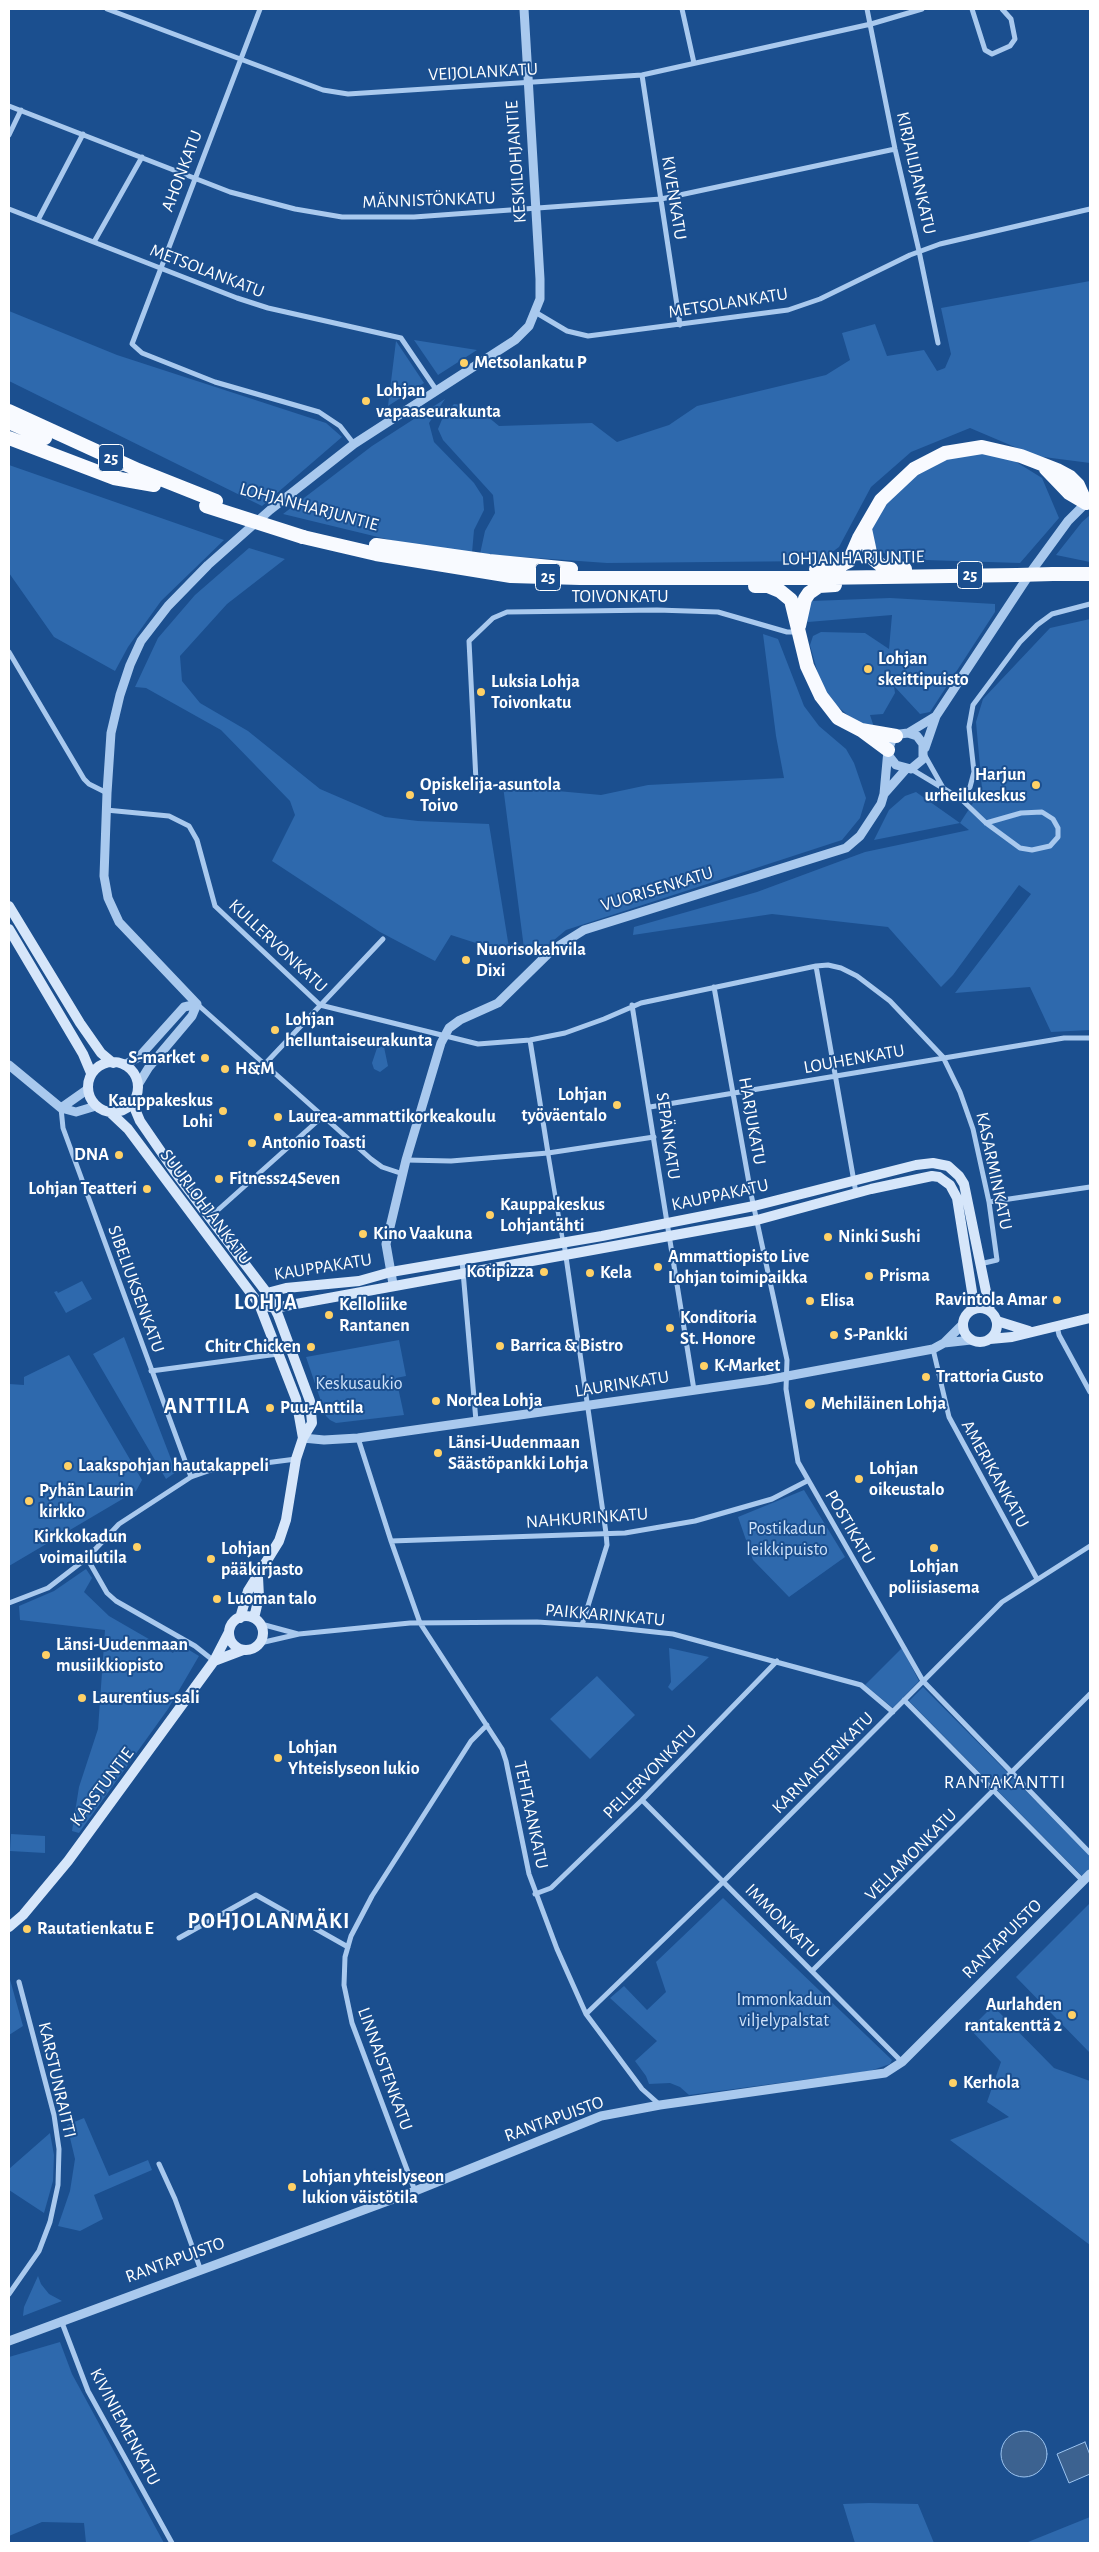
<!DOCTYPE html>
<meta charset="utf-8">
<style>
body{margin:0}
#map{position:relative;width:1099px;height:2552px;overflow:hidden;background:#1b4f8f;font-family:"Alegreya Sans",sans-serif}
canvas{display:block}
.frame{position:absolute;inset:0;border:10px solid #fff;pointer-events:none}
</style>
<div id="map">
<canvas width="1099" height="2552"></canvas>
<div class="frame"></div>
</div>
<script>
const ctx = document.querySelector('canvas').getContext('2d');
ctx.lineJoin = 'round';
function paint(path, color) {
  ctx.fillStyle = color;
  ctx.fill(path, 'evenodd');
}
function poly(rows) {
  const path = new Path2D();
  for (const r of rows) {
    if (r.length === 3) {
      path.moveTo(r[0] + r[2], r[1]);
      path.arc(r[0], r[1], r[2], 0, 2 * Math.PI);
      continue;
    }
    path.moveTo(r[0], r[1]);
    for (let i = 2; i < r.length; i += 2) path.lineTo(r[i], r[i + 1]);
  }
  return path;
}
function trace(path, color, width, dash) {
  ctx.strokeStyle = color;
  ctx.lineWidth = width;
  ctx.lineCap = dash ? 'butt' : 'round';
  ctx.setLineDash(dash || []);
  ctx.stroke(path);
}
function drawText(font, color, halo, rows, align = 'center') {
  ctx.font = font + ' "Alegreya Sans",sans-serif';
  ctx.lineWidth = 4;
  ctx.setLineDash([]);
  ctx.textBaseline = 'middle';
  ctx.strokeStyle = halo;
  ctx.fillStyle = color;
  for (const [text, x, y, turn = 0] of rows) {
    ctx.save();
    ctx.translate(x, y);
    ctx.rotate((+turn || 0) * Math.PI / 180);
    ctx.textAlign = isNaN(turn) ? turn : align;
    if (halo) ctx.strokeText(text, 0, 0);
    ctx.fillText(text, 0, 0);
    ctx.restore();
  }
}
const green = poly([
 [1090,281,1090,463,1036,456,970,428,911,452,871,487,839,547,820,561,607,563,480,554,485,531,495,513,493,495,443,440,438,429,443,417,454,404,476,407,499,426,592,423,617,442,669,425,697,406,826,375,850,360,842,333,875,324,887,356,924,350,937,371,945,368,951,354,941,308],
 [9,311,117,355,326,423,342,437,262,506,9,381],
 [414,340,477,350,438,375],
 [396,341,424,383,388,406],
 [445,399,429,423,434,442,474,483,483,497,484,510,474,530,472,553,415,546,283,514,372,446],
 [982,451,1013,460,1042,478,1059,518,1020,563,894,559,877,549,871,537,871,523,883,503,908,480,940,460],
 [9,465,224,540,161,601,128,647,115,671,54,637,9,573],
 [1090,515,1090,562,1056,555,1082,522],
 [249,548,285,559,227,604,180,656,182,681,200,703,248,731,320,789,385,817,418,821,489,824,510,954,451,935,435,961,380,932,272,861,295,815,290,801,221,730,146,688,135,687,158,638,195,595],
 [890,598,995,604,995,612,930,712,920,714,894,686,895,693,883,714,870,715,874,727,859,725,835,704,821,685,810,645,813,636,821,632,865,633,889,649,892,615,808,622,805,619,809,604,812,601],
 [1090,619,1090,1030,1051,1032,1030,987,955,993,1031,894,1019,885,953,975,941,987,888,927,772,914,633,935,634,927,757,892,865,852,969,830,960,823,874,840,889,810,905,796,916,792,960,823,982,789,976,722,983,699,1050,628],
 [763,634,778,639,804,706,819,726,846,749,854,763,866,798,860,818,842,840,566,930,547,946,525,956,503,786,601,795,648,785,784,778,776,736],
 [380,1046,384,1047,388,1066,380,1072,374,1069,372,1063,377,1048],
 [82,1281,92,1299,66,1313,54,1292,57,1291,58,1293],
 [124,1337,176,1472,166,1479,93,1354],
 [399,1340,406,1376,396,1378,404,1415,336,1423,330,1420,326,1416,306,1357],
 [69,1355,142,1480,136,1491,9,1566,9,1384,24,1385,24,1377],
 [804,1490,845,1557,789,1597,753,1560,738,1517],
 [86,1569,92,1578,84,1592,109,1616,173,1653,179,1644,199,1656,168,1709,79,1833,72,1831,79,1787,98,1729,105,1630,20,1620,19,1606,54,1591],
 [669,1648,709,1657,672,1691,668,1687,671,1682],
 [902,1648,919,1681,893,1708,865,1685],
 [597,1676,635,1715,590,1759,550,1719],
 [923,1687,1090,1856,1090,1871,1083,1877,909,1701],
 [11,1834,45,1836,45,1853,10,1851],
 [723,1898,892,2060,890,2064,870,2071,689,2095,680,2087,670,2083,649,2084,646,2076,635,2061,657,2041,610,1998,624,1986,647,2010,666,1992,656,1962],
 [1090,1903,1090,2053,1016,1977],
 [9,1976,23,2026,9,2035],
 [993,2006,1054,2068,1090,2081,1090,2245,950,2140,1009,2117,987,2102,1001,2062,970,2029],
 [84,2118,109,2176,148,2160,152,2170,94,2195,103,2219,80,2231,58,2226,70,2191,75,2159,67,2125],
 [50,2133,54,2155,53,2181,44,2213,9,2190,9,2169],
 [38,2276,41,2284,49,2294,62,2301,23,2316,24,2307],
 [60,2342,72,2374,164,2543,86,2543,84,2523,42,2522,9,2536,9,2357],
 [869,2503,918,2504,934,2543,855,2543,843,2504],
 [1090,2517,1090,2543,1026,2543,1028,2542]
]);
const water = poly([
 [1024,2454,23],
 [1085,2442,1090,2455,1090,2474,1069,2483,1057,2454,1085,2442]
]);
const pedestrian = poly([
 [548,1153,563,1242]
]);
const minor = poly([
 [107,9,323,90,348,94,642,75,871,24,922,9],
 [260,9,132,344,142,353,215,382,319,412,340,426,354,444],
 [682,9,694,63],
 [867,9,895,149,919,251,938,343],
 [972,9,985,50,992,54,1010,46,1015,39,1011,19,1002,9],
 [642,75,680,325],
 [9,106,230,192,295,209,342,217,414,217,661,199,895,149],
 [9,135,21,110],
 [9,209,237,298,268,308,401,338,437,391],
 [38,220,83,134],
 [94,242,142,157],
 [535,312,567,331,588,336,788,310,820,299,910,255,940,244,1090,209],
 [9,652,84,779,89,784,107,793],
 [924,754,942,786],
 [911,769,961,799,986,823,1020,848,1032,850,1050,846,1058,837,1058,828,1053,819,1042,812,1021,813,986,823],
 [476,781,469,641,493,618,507,612,657,610,718,612,787,632,797,632],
 [961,799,970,787,974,772,969,727,973,705,1020,642,1037,625,1052,614,1090,604],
 [106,810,169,816,189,826,197,840,215,906,320,1005,478,1044,530,1040,565,1033,604,1019,641,1003,816,966,828,965,841,968,857,976,890,1001,943,1057,960,1092,973,1129,989,1202,997,1260,980,1264],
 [816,966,856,1193],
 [714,987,751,1194,787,1360,786,1389,798,1462,923,1681,1090,1853],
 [197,1004,371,1159,382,1167,403,1174],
 [632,1005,694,1390],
 [530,1040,548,1153],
 [264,1065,383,939],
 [650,1107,1064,1038,1090,1038],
 [61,1108,63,1128,191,1477],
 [406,1160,451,1161,548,1153,654,1137],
 [989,1202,1090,1187],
 [209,1218,322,1117],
 [564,1243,606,1533,607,1545,582,1625],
 [462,1260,476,1421],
 [1057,1326,1059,1335,1090,1392],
 [933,1349,949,1417,1037,1579],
 [151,1371,278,1354],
 [358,1438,391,1541,420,1623,502,1749,506,1761,529,1874,557,1949,586,2014,642,2089,660,2105],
 [391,1541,625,1533,695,1521,772,1499,807,1481],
 [87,1558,107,1593,116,1601,195,1646,214,1661],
 [9,1603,48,1588,87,1558,119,1524,191,1477,211,1470,296,1459],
 [261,1624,298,1634],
 [260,1643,299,1634,410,1623,537,1622,599,1626,673,1634,861,1685,893,1712],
 [904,1700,1083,1881],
 [642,1800,902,2062],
 [535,1894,551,1888,642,1800,777,1661],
 [179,1938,256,1895,348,1947],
 [813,1970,1090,1694],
 [586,2014,723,1882,1002,1602,1090,1546],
 [159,2164,175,2199,200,2268],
 [415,2191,352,2023,344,1985,345,1957,351,1936,372,1896,471,1741,487,1725],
 [9,2294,39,2251,50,2222,58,2185,59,2149,54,2115,19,1982],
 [61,2320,88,2391,172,2543]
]);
const tertiary = poly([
 [908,733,936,716],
 [925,748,936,716,1033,569,1068,521,1088,501],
 [884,794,906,769],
 [197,1004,119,922,108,898,104,876,107,793,111,733,120,695,130,665,141,641,168,606,208,565,270,510,354,444,515,340,529,326,540,299,540,279,524,9],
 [9,1065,61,1108,76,1112,96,1106],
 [124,1065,139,1057,184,1007,197,1004],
 [138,1085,149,1067,192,1016,197,1004],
 [61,1108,88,1089],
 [393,1284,386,1244,406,1160,441,1043,449,1028,460,1020,498,1003,552,950,584,930,846,848,860,836,881,804,884,794,888,750,892,740,900,734,908,733,917,736,923,744,923,759,911,769,896,765,889,756],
 [944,1343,971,1340],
 [303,1438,324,1440,358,1438,766,1380,933,1349,944,1343,963,1324],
 [9,2341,415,2191,601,2116,660,2105,885,2073,902,2062,1090,1874]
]);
const secondary = poly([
 [9,906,80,1023,101,1053,113,1063],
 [9,929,83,1054,91,1073],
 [113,1087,25],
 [132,1102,140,1121,175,1172,267,1293,278,1315,310,1401,312,1423,303,1438,296,1459,286,1520,279,1541,248,1591,240,1618],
 [111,1113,128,1129,259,1304,296,1399,303,1438],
 [259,1304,267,1293,286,1288,359,1281,391,1272,602,1236,754,1206,916,1165,933,1163,948,1166,959,1176,964,1184,990,1311],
 [259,1304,274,1308,757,1220,871,1189,932,1176,939,1177,950,1185,957,1198,973,1298,971,1310],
 [980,1325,17],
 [997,1321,1029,1331],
 [990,1339,1012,1337,1090,1318],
 [246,1633,17],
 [254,1618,259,1597,258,1577],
 [214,1661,243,1650],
 [9,1927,23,1915,68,1861,214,1661,229,1632]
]);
const trunk = poly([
 [9,411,138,470,216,501],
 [9,422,45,438],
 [9,438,114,478,154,485],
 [1046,469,1069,493,1086,503],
 [865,529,871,557,882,566,905,569],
 [303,537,376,554,511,576,580,578,817,578,1017,575],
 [376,545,489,561,571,569],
 [816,569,835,568,849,561,859,538,881,500,914,469,945,453,982,447,1021,456,1057,470,1070,477,1078,485,1086,503],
 [1053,574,1090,574],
 [755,586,768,586,780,591,791,600,807,666,821,696,838,718,861,730,888,750],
 [799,626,805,599,809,593,819,586,835,585],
 [861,730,896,736]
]);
const trunkBridge = poly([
 [206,506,303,537],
 [1017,575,1053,574]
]);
const markers = [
 [464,363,5,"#ffd166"],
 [366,401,5,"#ffd166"],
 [868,669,5,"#ffd166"],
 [481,692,5,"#ffd166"],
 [1036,785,5,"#ffd166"],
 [410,795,5,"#ffd166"],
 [466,960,5,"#ffd166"],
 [275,1030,5,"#ffd166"],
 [205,1058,5,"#ffd166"],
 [225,1069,5,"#ffd166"],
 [617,1105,5,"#ffd166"],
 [223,1111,5,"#ffd166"],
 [278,1117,5,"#ffd166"],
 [252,1143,5,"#ffd166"],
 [119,1155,5,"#ffd166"],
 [219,1179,5,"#ffd166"],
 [147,1189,5,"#ffd166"],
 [490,1215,5,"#ffd166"],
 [363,1234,5,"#ffd166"],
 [828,1237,5,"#ffd166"],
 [658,1267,5,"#ffd166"],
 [544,1272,5,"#ffd166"],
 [590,1273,5,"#ffd166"],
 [869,1276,5,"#ffd166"],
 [1057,1300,5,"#ffd166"],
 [810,1301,5,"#ffd166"],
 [329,1315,5,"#ffd166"],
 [670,1328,5,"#ffd166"],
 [834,1335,5,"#ffd166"],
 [500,1346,5,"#ffd166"],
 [311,1347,5,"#ffd166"],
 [704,1366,5,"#ffd166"],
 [926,1377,5,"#ffd166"],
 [436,1401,5,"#ffd166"],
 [810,1404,6,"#ffd166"],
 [270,1408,5,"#ffd166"],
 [438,1453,5,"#ffd166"],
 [68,1466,5,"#ffd166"],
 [859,1479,5,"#ffd166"],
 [29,1501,5,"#ffd166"],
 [137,1547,5,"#ffd166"],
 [934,1548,5,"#ffd166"],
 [211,1559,5,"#ffd166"],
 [217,1599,5,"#ffd166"],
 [46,1655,5,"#ffd166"],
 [82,1698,5,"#ffd166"],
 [278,1758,5,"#ffd166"],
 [27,1929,5,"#ffd166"],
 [1072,2015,5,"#ffd166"],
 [953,2083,5,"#ffd166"],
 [292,2187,5,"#ffd166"]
];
const shields = [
 [111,458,25],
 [970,575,25],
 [548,577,25]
];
const shieldNames = [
 ["25",111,458],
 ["25",970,575],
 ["25",548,577]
];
const streetNames = [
 ["VEIJOLANKATU",483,72,-3],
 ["KESKILOHJANTIE",516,162,-94],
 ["AHONKATU",182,171,-69],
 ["KIRJAILIJANKATU",916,173,77],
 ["KIVENKATU",674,198,81],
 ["MÄNNISTÖNKATU",429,200,-2],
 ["METSOLANKATU",207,271,21],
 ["METSOLANKATU",728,303,-9],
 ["LOHJANHARJUNTIE",309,507,15],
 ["LOHJANHARJUNTIE",853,558,-1],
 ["TOIVONKATU",620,597],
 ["VUORISENKATU",657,889,-17],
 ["KULLERVONKATU",278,946,43],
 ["LOUHENKATU",854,1059,-10],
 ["HARJUKATU",752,1121,80],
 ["SEPÄNKATU",668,1136,82],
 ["KASARMINKATU",994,1171,78],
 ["KAUPPAKATU",720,1195,-12],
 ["SUURLOHJANKATU",206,1207,53],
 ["KAUPPAKATU",323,1267,-9],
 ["SIBELIUKSENKATU",136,1289,70],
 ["LAURINKATU",622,1384,-9],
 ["AMERIKANKATU",995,1474,61],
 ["NAHKURINKATU",587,1518,-4],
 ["POSTIKATU",850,1527,60],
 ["PAIKKARINKATU",605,1615,5],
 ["KARNAISTENKATU",823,1763,-45],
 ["PELLERVONKATU",650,1772,-45],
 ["KARSTUNTIE",102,1787,-53],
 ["TEHTAANKATU",531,1815,78],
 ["VELLAMONKATU",911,1855,-45],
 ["IMMONKATU",782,1921,45],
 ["RANTAPUISTO",1002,1939,-45],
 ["LINNAISTENKATU",385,2069,70],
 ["KARSTUNRAITTI",57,2080,77],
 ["RANTAPUISTO",554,2119,-20],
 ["RANTAPUISTO",175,2260,-20],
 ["KIVINIEMENKATU",125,2427,62]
];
const poiNames = [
 ["Metsolankatu P",474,363],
 ["Lohjan",376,391],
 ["vapaaseurakunta",376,412],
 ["Lohjan",878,659],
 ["skeittipuisto",878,680],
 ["Luksia Lohja",491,682],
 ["Toivonkatu",491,703],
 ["Harjun",1026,775,"right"],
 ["urheilukeskus",1026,796,"right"],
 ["Opiskelija-asuntola",420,785],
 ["Toivo",420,806],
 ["Nuorisokahvila",476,950],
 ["Dixi",476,971],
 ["Lohjan",285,1020],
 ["helluntaiseurakunta",285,1041],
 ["S-market",195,1058,"right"],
 ["H&M",235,1069],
 ["Lohjan",607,1095,"right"],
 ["työväentalo",607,1116,"right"],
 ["Kauppakeskus",213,1101,"right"],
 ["Lohi",213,1122,"right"],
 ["Laurea-ammattikorkeakoulu",288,1117],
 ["Antonio Toasti",262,1143],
 ["DNA",109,1155,"right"],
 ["Fitness24Seven",229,1179],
 ["Lohjan Teatteri",137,1189,"right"],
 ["Kauppakeskus",500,1205],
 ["Lohjantähti",500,1226],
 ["Kino Vaakuna",373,1234],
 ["Ninki Sushi",838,1237],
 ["Ammattiopisto Live",668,1257],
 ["Lohjan toimipaikka",668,1278],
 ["Kotipizza",534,1272,"right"],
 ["Kela",600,1273],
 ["Prisma",879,1276],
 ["Ravintola Amar",1047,1300,"right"],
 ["Elisa",820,1301],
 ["Kelloliike",339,1305],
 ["Rantanen",339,1326],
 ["Konditoria",680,1318],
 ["St. Honore",680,1339],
 ["S-Pankki",844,1335],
 ["Barrica & Bistro",510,1346],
 ["Chitr Chicken",301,1347,"right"],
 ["K-Market",714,1366],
 ["Trattoria Gusto",936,1377],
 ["Nordea Lohja",446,1401],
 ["Mehiläinen Lohja",821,1404],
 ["Puu-Anttila",280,1408],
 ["Länsi-Uudenmaan",448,1443],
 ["Säästöpankki Lohja",448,1464],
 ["Laakspohjan hautakappeli",78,1466],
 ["Lohjan",869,1469],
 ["oikeustalo",869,1490],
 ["Pyhän Laurin",39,1491],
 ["kirkko",39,1512],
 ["Kirkkokadun",127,1537,"right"],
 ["voimailutila",127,1558,"right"],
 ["Lohjan",221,1549],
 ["pääkirjasto",221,1570],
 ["Lohjan",934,1567,"center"],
 ["poliisiasema",934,1588,"center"],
 ["Luoman talo",227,1599],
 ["Länsi-Uudenmaan",56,1645],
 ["musiikkiopisto",56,1666],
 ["Laurentius-sali",92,1698],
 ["Lohjan",288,1748],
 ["Yhteislyseon lukio",288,1769],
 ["Rautatienkatu E",37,1929],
 ["Aurlahden",1062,2005,"right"],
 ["rantakenttä 2",1062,2026,"right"],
 ["Kerhola",963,2083],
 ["Lohjan yhteislyseon",302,2177],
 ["lukion väistötila",302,2198]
];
const parkNames = [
 ["Keskusaukio",359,1384],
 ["Postikadun",787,1529],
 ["leikkipuisto",787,1550],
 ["Immonkadun",784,2000],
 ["viljelypalstat",784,2021]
];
const neighbourhoodNames = [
 ["RANTAKANTTI",1005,1782]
];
const districtNames = [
 ["LOHJA",266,1302],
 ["ANTTILA",207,1406],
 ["POHJOLANMÄKI",269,1921]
];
paint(green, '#2e69ad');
paint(water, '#3c6290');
trace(water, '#9cc4f0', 1);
trace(pedestrian, '#a9c9ee', 4.5);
trace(minor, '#a9c9ee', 5);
trace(tertiary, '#a9c9ee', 9);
trace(secondary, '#d6e6fa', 10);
trace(trunk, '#f8faff', 14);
trace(trunkBridge, '#f8faff', 14);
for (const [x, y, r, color] of markers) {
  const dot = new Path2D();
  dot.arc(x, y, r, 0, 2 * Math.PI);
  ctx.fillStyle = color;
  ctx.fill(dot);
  trace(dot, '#1b4f8f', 2);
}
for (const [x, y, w] of shields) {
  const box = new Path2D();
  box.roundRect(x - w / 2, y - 13.5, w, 27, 4);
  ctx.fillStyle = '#1b4f8f';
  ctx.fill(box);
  trace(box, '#fff', 1);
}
drawText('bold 16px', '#fff', null, shieldNames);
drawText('18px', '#fff', '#1b4f8f', streetNames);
drawText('bold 18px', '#fff', '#1b4f8f', poiNames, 'left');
drawText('18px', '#cfe3fa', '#1b4f8f', parkNames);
ctx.letterSpacing = '1px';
drawText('19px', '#fff', '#1b4f8f', neighbourhoodNames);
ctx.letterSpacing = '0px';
ctx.letterSpacing = '1px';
drawText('bold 22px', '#fff', '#1b4f8f', districtNames);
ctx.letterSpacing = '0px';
</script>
